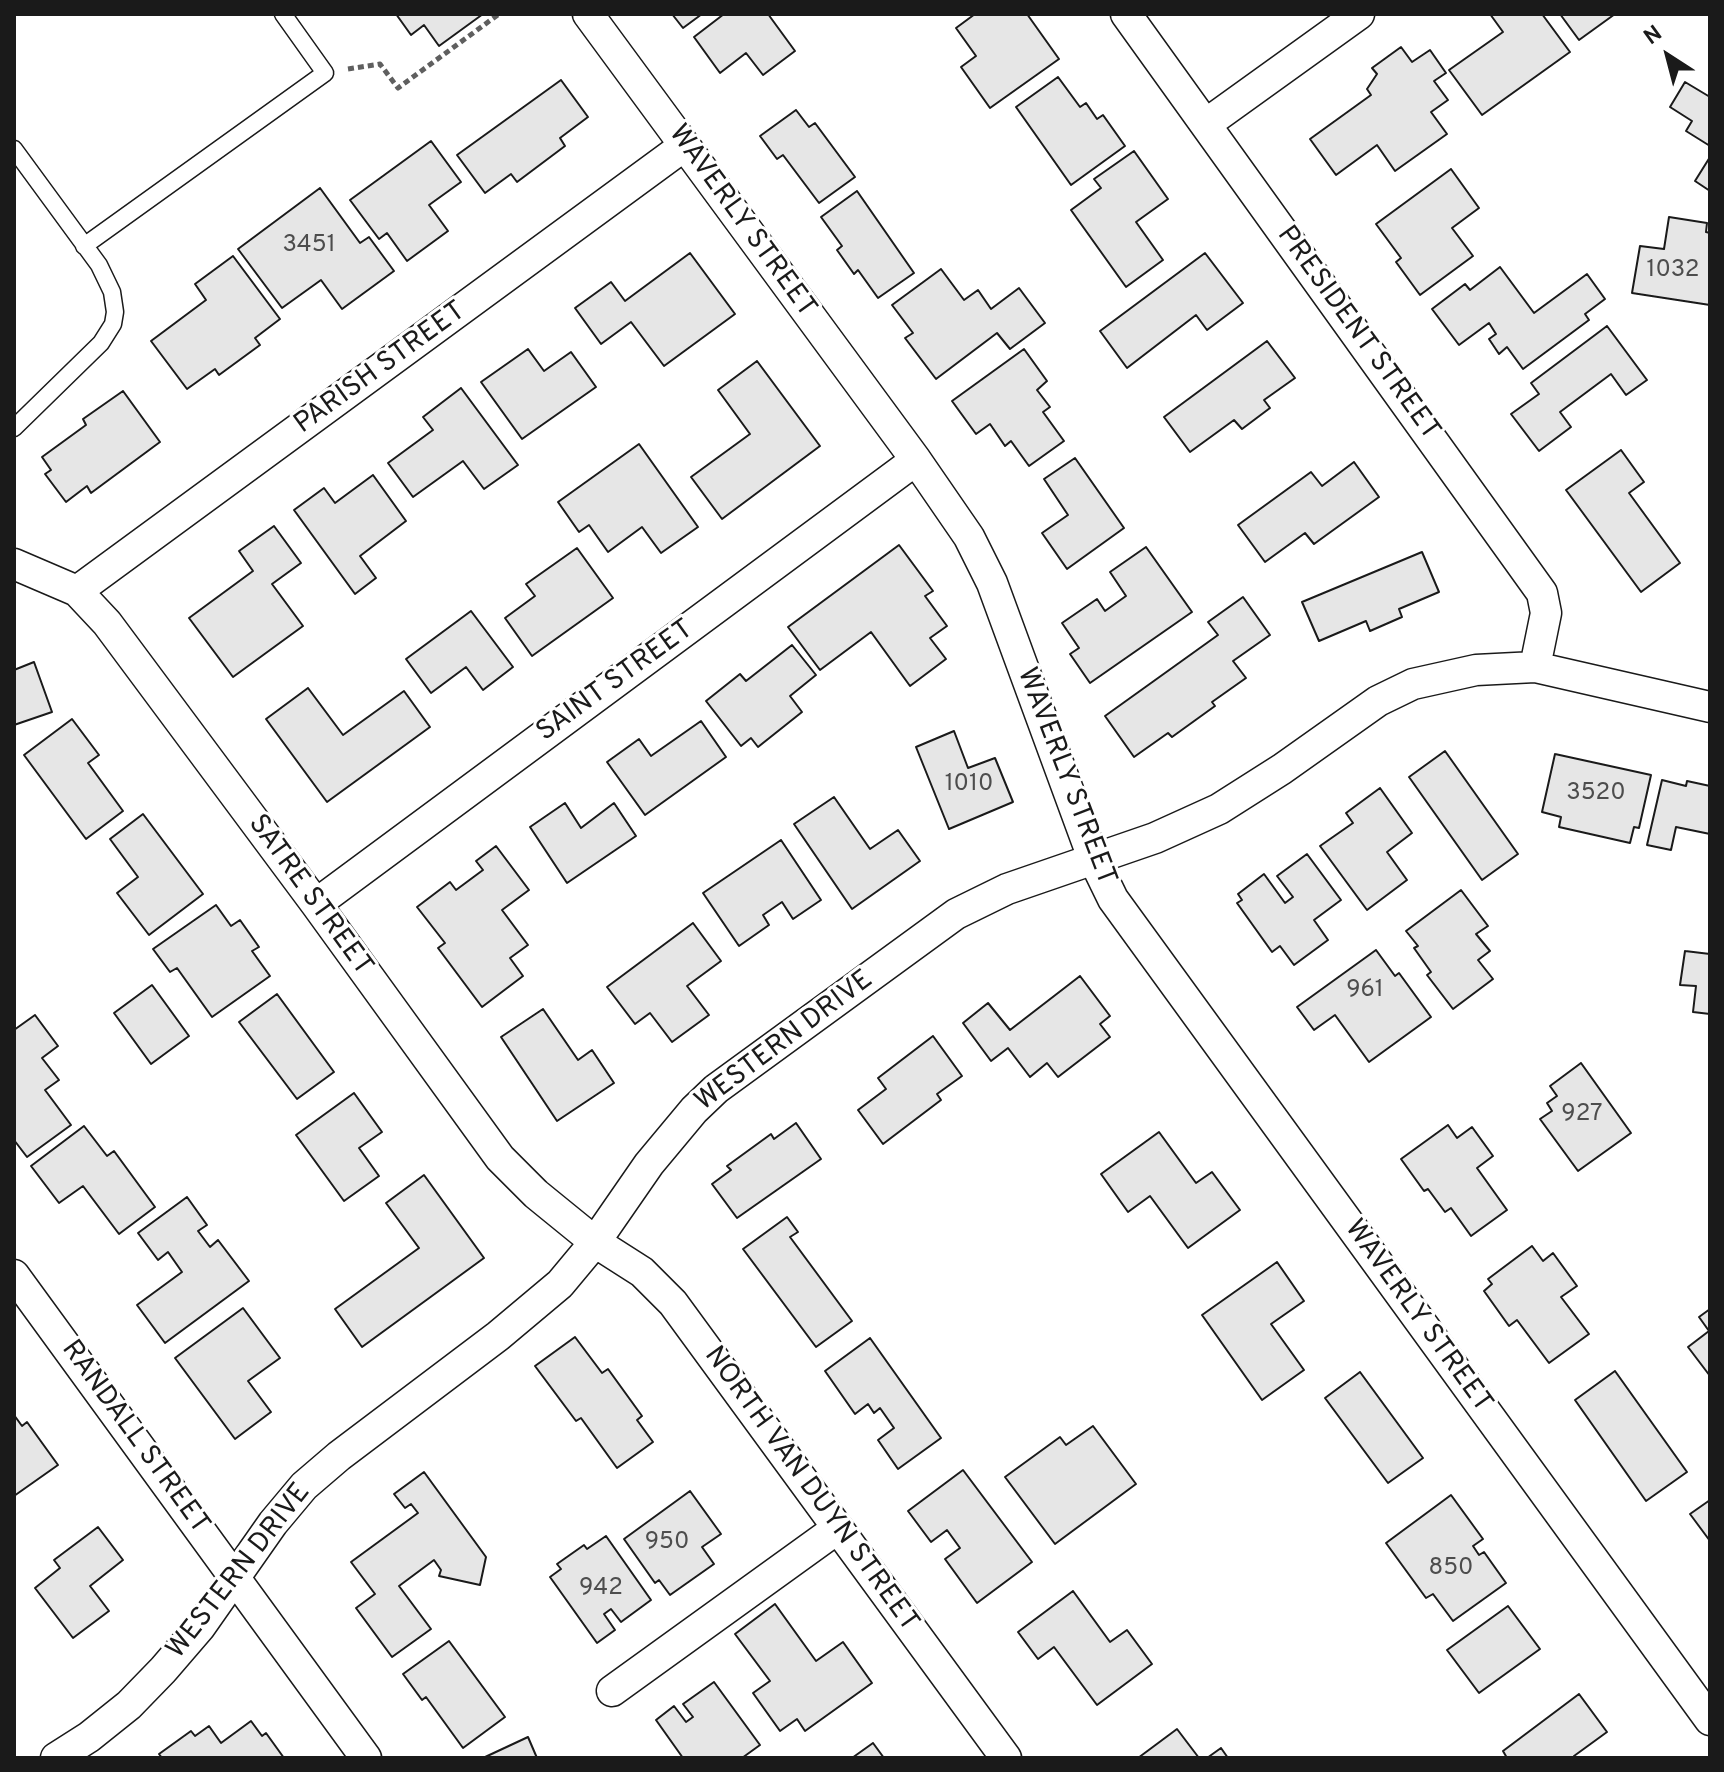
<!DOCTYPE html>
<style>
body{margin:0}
#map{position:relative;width:1724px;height:1772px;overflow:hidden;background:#fff;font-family:Overpass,sans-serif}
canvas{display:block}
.frame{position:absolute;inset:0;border:16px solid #1a1a1a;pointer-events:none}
.north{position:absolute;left:1628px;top:16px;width:80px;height:80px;-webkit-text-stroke:6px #fff;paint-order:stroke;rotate:324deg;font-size:22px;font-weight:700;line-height:32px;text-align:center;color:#1a1a1a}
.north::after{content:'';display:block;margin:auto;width:28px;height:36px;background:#1a1a1a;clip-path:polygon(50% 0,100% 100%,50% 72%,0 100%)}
</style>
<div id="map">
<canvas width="1724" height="1772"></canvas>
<div class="frame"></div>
<div class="north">N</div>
</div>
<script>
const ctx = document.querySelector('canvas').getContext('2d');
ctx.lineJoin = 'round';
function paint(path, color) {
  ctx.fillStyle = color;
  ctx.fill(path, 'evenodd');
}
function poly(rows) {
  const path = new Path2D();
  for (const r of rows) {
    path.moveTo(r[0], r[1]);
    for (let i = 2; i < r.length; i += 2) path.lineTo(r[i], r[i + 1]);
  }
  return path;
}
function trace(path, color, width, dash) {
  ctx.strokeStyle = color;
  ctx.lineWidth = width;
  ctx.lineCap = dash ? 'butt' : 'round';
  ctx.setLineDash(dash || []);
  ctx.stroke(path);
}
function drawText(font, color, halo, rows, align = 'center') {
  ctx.font = font + ' Overpass,sans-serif';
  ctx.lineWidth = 6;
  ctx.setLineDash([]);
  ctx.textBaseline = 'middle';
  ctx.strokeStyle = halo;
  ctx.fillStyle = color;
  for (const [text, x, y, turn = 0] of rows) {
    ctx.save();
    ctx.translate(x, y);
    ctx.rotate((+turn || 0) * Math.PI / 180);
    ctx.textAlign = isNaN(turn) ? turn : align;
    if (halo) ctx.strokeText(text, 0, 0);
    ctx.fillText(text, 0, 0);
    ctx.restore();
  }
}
const building = poly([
 [396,14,483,14,439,46,424,25,411,35,396,14],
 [672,14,702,14,683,28,672,14],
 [724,14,768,14,795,51,763,75,746,53,720,73,694,37,724,14],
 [975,14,1027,14,1059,59,990,108,961,67,976,56,956,28,975,14],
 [1490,14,1542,14,1570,52,1482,115,1449,70,1503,32,1490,14],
 [1560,14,1615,14,1579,40,1560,14],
 [1401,47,1412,62,1430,50,1446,73,1434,81,1448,100,1431,112,1447,134,1395,171,1377,145,1336,175,1310,139,1371,95,1367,89,1377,74,1372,68,1401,47],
 [1058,77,1080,107,1086,103,1097,119,1103,115,1125,146,1071,185,1016,107,1058,77],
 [561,80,588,117,560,138,565,146,517,182,511,174,485,193,457,155,561,80],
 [1685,82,1710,97,1710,146,1686,131,1692,121,1670,107,1685,82],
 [796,110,809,127,815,123,855,177,819,203,783,155,777,159,760,136,796,110],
 [431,141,461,182,429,205,448,231,407,261,387,233,379,239,350,200,431,141],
 [1134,151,1168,199,1136,222,1163,260,1126,287,1071,210,1101,188,1094,179,1134,151],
 [1710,157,1710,191,1695,181,1710,157],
 [1451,169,1479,208,1452,228,1473,256,1420,295,1396,262,1401,258,1376,224,1451,169],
 [320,188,360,243,369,237,394,271,342,309,321,280,282,308,238,249,320,188],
 [857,191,914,273,878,298,858,270,854,274,837,250,842,246,821,217,857,191],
 [1669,217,1707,223,1706,232,1710,233,1710,305,1632,293,1640,246,1664,249,1669,217],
 [690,253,735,314,664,366,631,322,601,344,575,308,611,282,625,301,690,253],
 [1205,253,1243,303,1207,330,1196,315,1127,368,1100,331,1205,253],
 [233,256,280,319,255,338,260,345,219,375,215,369,187,389,151,341,206,300,195,284,233,256],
 [1500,267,1534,313,1587,274,1605,299,1585,314,1589,320,1523,369,1507,347,1499,354,1489,339,1496,334,1489,323,1459,345,1432,309,1465,284,1470,290,1500,267],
 [941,269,964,300,978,290,991,309,1019,288,1045,323,1010,349,997,333,936,379,905,338,913,333,892,305,941,269],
 [1607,326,1647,380,1626,395,1611,374,1560,412,1571,427,1539,451,1511,414,1539,394,1531,383,1607,326],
 [1267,341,1295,378,1264,400,1270,408,1242,429,1234,420,1190,452,1164,417,1267,341],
 [528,349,544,371,571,352,596,387,522,439,481,382,528,349],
 [1024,349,1047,381,1037,390,1050,407,1043,412,1064,441,1029,466,1011,441,1005,446,990,424,976,434,952,401,1024,349],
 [757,361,820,446,722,519,691,477,750,434,718,390,757,361],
 [461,388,518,465,484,489,463,461,413,497,388,463,433,430,423,417,461,388],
 [123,391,160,442,91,493,87,486,66,502,45,474,51,470,42,457,86,425,83,419,123,391],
 [639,444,698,527,661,553,642,527,608,552,589,525,579,532,558,502,639,444],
 [1621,450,1644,482,1629,493,1680,563,1641,592,1566,490,1621,450],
 [1075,458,1124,528,1067,569,1042,533,1068,515,1044,479,1075,458],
 [1354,462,1379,497,1314,544,1305,533,1265,562,1238,525,1311,472,1322,486,1354,462],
 [373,475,406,521,360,556,376,578,355,594,294,510,324,488,335,503,373,475],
 [274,526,301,563,272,584,303,626,233,677,189,618,253,571,239,551,274,526],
 [899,545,933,591,925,596,947,626,930,638,946,659,910,686,871,632,820,670,788,627,899,545],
 [1146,547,1192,612,1090,683,1070,654,1079,648,1062,623,1097,599,1105,611,1126,596,1110,572,1146,547],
 [577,548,613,598,532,656,505,618,535,596,526,584,577,548],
 [1422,552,1439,592,1399,609,1402,617,1370,631,1366,621,1319,641,1302,602,1422,552],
 [1243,597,1270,635,1233,661,1246,678,1212,702,1215,706,1172,737,1168,733,1134,757,1105,716,1218,635,1208,622,1243,597],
 [471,611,513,667,483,690,466,667,431,693,406,659,471,611],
 [792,645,816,675,790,696,802,712,758,747,751,738,741,746,706,701,740,674,746,681,792,645],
 [34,662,52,712,14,725,14,670,34,662],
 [308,688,343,735,404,691,430,727,327,802,266,719,308,688],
 [72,719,99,755,88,763,123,811,86,839,24,755,72,719],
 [701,721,726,757,645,815,607,762,639,739,651,756,701,721],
 [954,731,968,768,995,758,1013,802,949,829,916,747,954,731],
 [1445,751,1518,854,1482,880,1409,777,1445,751],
 [1555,754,1651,775,1639,828,1634,827,1630,843,1559,827,1561,817,1542,812,1555,754],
 [1662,780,1686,786,1687,781,1710,786,1710,834,1676,827,1671,850,1647,845,1662,780],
 [1380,788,1412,833,1387,852,1407,880,1367,910,1320,846,1353,823,1346,813,1380,788],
 [834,797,870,849,898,830,920,861,852,909,794,824,834,797],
 [565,803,581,828,614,803,636,836,567,883,530,827,565,803],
 [143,814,203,894,149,935,117,893,138,877,110,839,143,814],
 [781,840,821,900,793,919,782,902,763,915,769,925,739,946,703,893,781,840],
 [496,846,529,890,502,910,528,945,510,958,523,976,482,1007,438,948,445,943,417,907,450,882,456,890,483,870,476,861,496,846],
 [1307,854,1341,900,1314,920,1328,940,1294,965,1280,946,1272,952,1237,903,1242,900,1238,894,1264,874,1285,903,1293,897,1277,876,1307,854],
 [1461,890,1488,926,1476,934,1490,951,1478,960,1493,979,1453,1009,1427,975,1431,972,1414,948,1418,946,1406,931,1461,890],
 [216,905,231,926,240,920,259,947,252,951,270,976,212,1017,177,968,170,972,153,949,216,905],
 [693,923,721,961,687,986,709,1015,672,1042,650,1013,635,1024,607,987,693,923],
 [1376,950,1395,976,1399,973,1431,1017,1369,1062,1335,1015,1314,1030,1297,1007,1376,950],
 [1685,951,1710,954,1710,1014,1693,1012,1696,986,1680,985,1685,951],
 [1080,976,1110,1016,1100,1024,1110,1037,1058,1077,1047,1063,1030,1077,1008,1048,991,1061,963,1023,988,1003,1010,1030,1080,976],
 [152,985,189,1036,151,1064,114,1013,152,985],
 [277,994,334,1072,297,1099,239,1022,277,994],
 [543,1009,578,1060,592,1050,614,1083,557,1121,501,1037,543,1009],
 [35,1015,58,1046,42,1058,59,1080,45,1090,71,1125,27,1157,14,1140,14,1030,35,1015],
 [933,1036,962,1076,937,1094,941,1100,883,1144,858,1110,886,1089,878,1078,933,1036],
 [1581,1063,1631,1133,1578,1171,1540,1119,1552,1111,1547,1103,1557,1096,1550,1086,1581,1063],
 [354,1093,382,1132,359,1148,379,1176,344,1201,296,1135,354,1093],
 [796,1123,821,1159,737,1218,712,1184,731,1170,727,1166,771,1134,774,1139,796,1123],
 [1448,1125,1457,1138,1472,1127,1493,1156,1477,1168,1507,1210,1471,1236,1451,1208,1445,1212,1428,1189,1424,1191,1401,1159,1448,1125],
 [84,1126,107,1156,114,1151,155,1207,119,1234,83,1186,59,1203,31,1166,84,1126],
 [1159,1132,1196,1183,1212,1172,1240,1210,1188,1248,1150,1196,1128,1212,1101,1174,1159,1132],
 [424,1175,484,1258,362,1347,335,1309,419,1248,386,1203,424,1175],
 [187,1197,207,1225,198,1231,210,1247,218,1240,249,1281,165,1343,137,1305,182,1272,168,1252,158,1260,138,1233,187,1197],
 [787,1217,798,1232,790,1237,852,1321,816,1347,743,1249,787,1217],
 [1532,1246,1543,1261,1553,1253,1577,1286,1561,1297,1589,1334,1549,1363,1517,1320,1509,1326,1484,1291,1492,1284,1488,1279,1532,1246],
 [1277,1262,1304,1301,1271,1324,1304,1370,1262,1400,1202,1315,1277,1262],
 [243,1308,280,1358,248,1381,271,1412,235,1439,175,1358,243,1308],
 [1710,1309,1710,1376,1688,1347,1709,1331,1699,1317,1710,1309],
 [575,1337,602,1373,608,1369,642,1416,637,1420,653,1442,617,1468,581,1418,576,1421,535,1366,575,1337],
 [870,1338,941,1438,898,1469,878,1440,894,1428,880,1408,874,1413,868,1404,855,1414,825,1371,870,1338],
 [1615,1371,1687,1472,1646,1501,1575,1400,1615,1371],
 [1360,1372,1423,1458,1388,1483,1325,1398,1360,1372],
 [14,1415,22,1426,27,1422,58,1465,14,1496,14,1415],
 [1093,1426,1136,1484,1055,1544,1005,1477,1060,1437,1066,1445,1093,1426],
 [963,1470,1032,1562,977,1603,945,1559,960,1548,947,1530,931,1542,908,1511,963,1470],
 [424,1472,486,1557,480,1585,439,1576,441,1570,434,1560,399,1586,431,1629,392,1657,356,1608,375,1594,351,1562,418,1513,411,1504,405,1508,394,1494,424,1472],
 [690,1491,721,1534,702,1547,714,1564,670,1595,659,1580,655,1583,624,1539,690,1491],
 [1451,1495,1483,1539,1473,1546,1479,1555,1484,1552,1506,1583,1453,1621,1433,1594,1426,1598,1386,1543,1451,1495],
 [1710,1500,1710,1541,1690,1514,1710,1500],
 [98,1527,123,1560,90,1586,109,1611,73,1638,35,1588,60,1568,54,1560,98,1527],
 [606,1536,651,1600,621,1622,611,1609,604,1614,615,1630,597,1643,550,1577,561,1569,557,1564,584,1545,587,1549,606,1536],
 [1073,1591,1110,1642,1127,1630,1152,1664,1097,1705,1054,1647,1038,1659,1018,1632,1073,1591],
 [775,1604,816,1661,843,1642,872,1683,805,1731,797,1719,780,1731,753,1693,770,1681,735,1634,775,1604],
 [1508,1606,1540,1649,1479,1693,1447,1650,1508,1606],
 [449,1641,505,1717,463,1748,426,1697,422,1700,403,1674,449,1641],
 [714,1682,760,1745,742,1758,683,1758,656,1720,674,1706,686,1722,693,1717,683,1704,714,1682],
 [1579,1694,1607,1732,1574,1756,1575,1758,1507,1758,1503,1751,1579,1694],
 [251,1721,262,1736,266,1733,284,1758,162,1758,159,1754,191,1731,195,1736,209,1726,221,1743,251,1721],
 [1177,1729,1199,1758,1138,1758,1177,1729],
 [528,1737,537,1758,483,1758,528,1737],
 [873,1743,884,1758,852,1758,873,1743],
 [1221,1748,1228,1758,1207,1758,1221,1748]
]);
const path = poly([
 [348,69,380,64,398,88,499,14]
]);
const service = poly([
 [14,149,99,265,112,292,115,312,113,324,101,343,14,428],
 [84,246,325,73,283,14]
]);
const minor = poly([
 [588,14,916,460,969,537,992,583,1093,858,1113,899,1710,1720],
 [1126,14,1542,593,1546,613,1535,667],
 [1206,124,1359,14],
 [14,564,77,591,107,623,316,904,500,1158,536,1194,595,1242,642,1272,673,1303,1006,1758],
 [77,591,684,146],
 [316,904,916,460],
 [14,1275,366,1758],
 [612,1691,838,1528],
 [56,1758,89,1737,129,1705,163,1670,200,1627,273,1523,304,1486,339,1456,498,1336,560,1284,595,1242,649,1164,694,1110,716,1089,956,914,1007,889,1155,838,1219,809,1282,769,1378,701,1413,684,1476,670,1535,667,1710,707]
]);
const numberNames = [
 ["3451",309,246],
 ["1032",1673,271],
 ["1010",969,785],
 ["3520",1596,794],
 ["961",1365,991],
 ["927",1582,1115],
 ["950",667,1543],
 ["850",1451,1569],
 ["942",601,1589]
];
const streetNames = [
 ["WAVERLY STREET",741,222,54],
 ["PRESIDENT STREET",1357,334,54],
 ["PARISH STREET",381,369,-36],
 ["SAINT STREET",616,682,-36],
 ["WAVERLY STREET",1065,777,69],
 ["SATRE STREET",309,896,54],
 ["WESTERN DRIVE",785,1042,-37],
 ["WAVERLY STREET",1417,1317,54],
 ["RANDALL STREET",134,1438,54],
 ["NORTH VAN DUYN STREET",810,1490,54],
 ["WESTERN DRIVE",240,1572,-52]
];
paint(building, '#e6e6e6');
trace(building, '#1a1a1a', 2);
trace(service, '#1a1a1a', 19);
trace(minor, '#1a1a1a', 33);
trace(path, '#5f5f5f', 5, [6, 4]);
trace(service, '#fff', 16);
trace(minor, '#fff', 30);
drawText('24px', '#4d4d4d', null, numberNames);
drawText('28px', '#1a1a1a', '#fff', streetNames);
</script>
